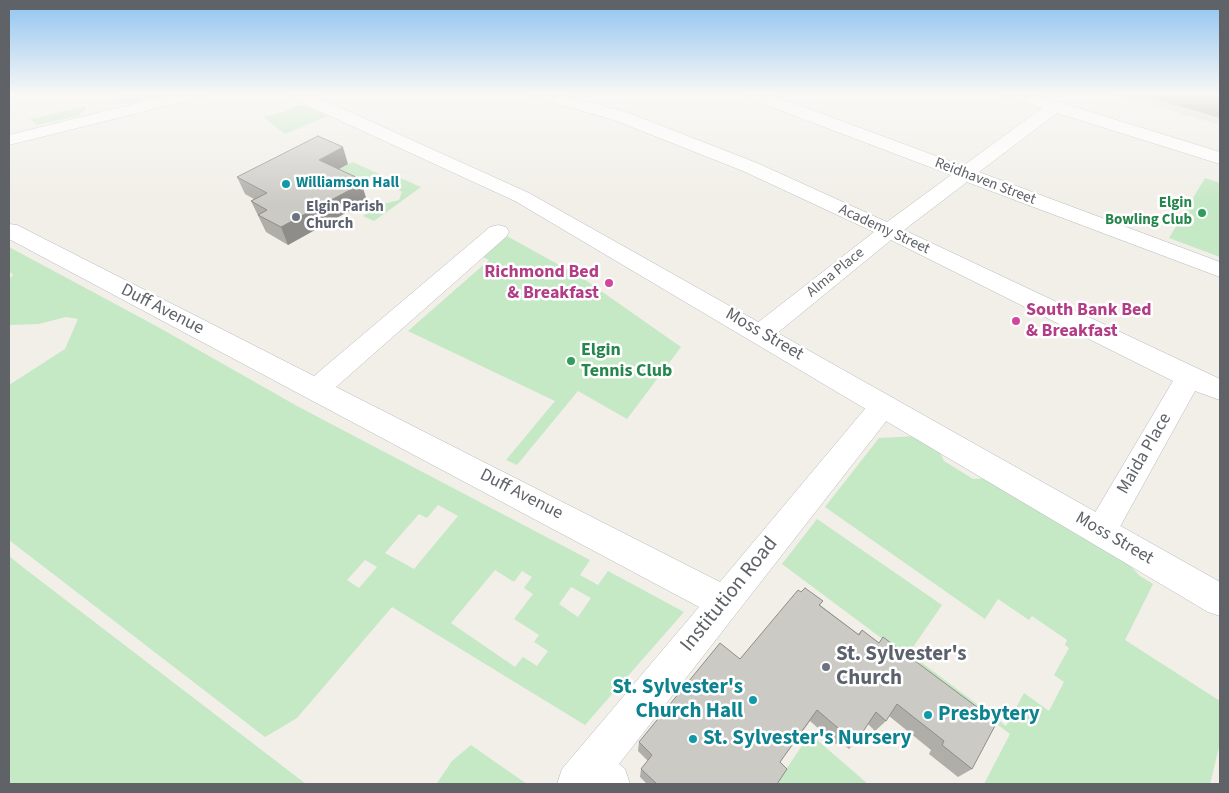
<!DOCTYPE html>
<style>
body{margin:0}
#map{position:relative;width:1229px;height:793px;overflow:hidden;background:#f1efe8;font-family:"Source Sans 3",sans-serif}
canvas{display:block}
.frame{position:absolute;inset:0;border:10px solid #5f6368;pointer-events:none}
</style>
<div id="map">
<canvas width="1229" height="793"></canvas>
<div class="frame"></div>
</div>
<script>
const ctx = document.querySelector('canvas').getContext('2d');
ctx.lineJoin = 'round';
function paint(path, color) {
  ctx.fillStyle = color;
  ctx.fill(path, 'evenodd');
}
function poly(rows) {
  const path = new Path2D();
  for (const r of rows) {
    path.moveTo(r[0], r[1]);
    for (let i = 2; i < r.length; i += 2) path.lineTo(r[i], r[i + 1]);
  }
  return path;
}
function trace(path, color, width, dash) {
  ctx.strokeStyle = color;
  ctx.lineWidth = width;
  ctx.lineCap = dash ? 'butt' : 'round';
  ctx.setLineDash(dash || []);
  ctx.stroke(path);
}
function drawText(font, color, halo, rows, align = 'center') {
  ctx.font = font + ' "Source Sans 3",sans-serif';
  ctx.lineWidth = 5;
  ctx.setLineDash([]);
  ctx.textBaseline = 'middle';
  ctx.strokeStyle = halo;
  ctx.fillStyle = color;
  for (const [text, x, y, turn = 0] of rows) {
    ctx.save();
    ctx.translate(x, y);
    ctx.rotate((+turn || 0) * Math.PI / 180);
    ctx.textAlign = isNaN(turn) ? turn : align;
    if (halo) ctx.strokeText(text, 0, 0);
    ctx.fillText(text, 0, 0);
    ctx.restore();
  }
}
const education = poly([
 [1112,93,1220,93,1220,125]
]);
const green = poly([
 [120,93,166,93,132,103,124,103,113,101,125,97],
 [301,104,328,116,285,134,263,117,286,111],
 [86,106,85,110,78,116,37,125,30,119],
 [353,162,379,174,375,176,320,178],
 [398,177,421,187,374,221,363,216,379,205,399,200,402,192,387,182],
 [1205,178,1220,183,1220,257,1169,238],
 [505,235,581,277,681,347,627,419,578,391,517,465,506,460,555,401,408,331,489,260,479,255],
 [9,247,158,327,297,406,590,560,580,575,598,585,608,571,684,612,585,725,392,607,297,718,265,737,9,540,9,385,65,349,78,319,66,317,39,324,9,325,9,279,13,275,9,271],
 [438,505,458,516,414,569,385,553,419,514,427,518],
 [365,560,377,567,359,588,347,580],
 [495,570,514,582,522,571,532,577,524,588,533,594,514,619,539,635,534,642,548,651,537,666,523,657,515,667,451,623],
 [571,587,591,598,578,617,559,604],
 [917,436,938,449,944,461,973,479,989,478,1120,556,1140,576,1153,584,1125,640,1220,701,1220,743,1210,784,984,784,1010,734,782,564,817,519,942,605,909,653,1006,726,1024,693,1049,711,1064,682,1054,675,1069,648,1065,645,1067,640,1032,616,1029,620,998,599,985,619,825,507,879,438],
 [9,556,20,565,306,784,9,784],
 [810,734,868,784,776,784],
 [471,745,498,764,527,784,437,783,452,761]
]);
const street = poly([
 [531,93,557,93,626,112,757,163,887,222,951,175,745,97,743,93,766,93,963,166,1042,108,1007,97,1005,93,1030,93,1220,152,1220,164,1057,113,979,172,1220,262,1220,277,967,182,904,230,1220,379,1220,400,1195,391,1112,541,1101,545,1090,541,1085,531,1090,521,1173,381,891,240,770,339,761,342,752,339,748,333,752,327,874,232,743,171,614,120,533,97,531,93],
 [9,224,17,225,314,376,490,227,498,225,506,227,509,232,506,237,336,387,720,582,874,398,884,395,894,398,898,406,619,764,625,769,630,784,557,784,562,769,699,607,9,239,9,224]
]);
const secondary = poly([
 [177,93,204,93,202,97,9,145,9,135,177,93],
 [287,93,308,93,529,193,1220,582,1220,616,1208,612,515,201,289,97,287,93]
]);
const wall = poly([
 [1140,93,1220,93,1220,118,1148,97,1149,95],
 [348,164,338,169,360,179,367,201,288,245,266,232,251,201,254,199,245,194,237,177],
 [801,592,823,601,820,605,858,634,862,630,879,643,883,637,972,769,958,777,929,754,931,750,889,716,886,721,875,731,868,724,858,739,849,749,839,741,836,744,810,721,780,762,777,784,647,784,640,777,641,769,648,761,638,751,639,742,740,659]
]);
const shadedWall = poly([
 [343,147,348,164,325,177,319,160],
 [360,179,367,201,288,245,281,227]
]);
const building = poly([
 [1205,93,1220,93,1220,97,1205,93],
 [318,136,343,147,319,160,360,179,356,181,361,184,281,227,258,215,267,210,251,201,267,193,237,177,318,136],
 [805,588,823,601,819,605,859,635,862,630,879,643,883,637,997,722,972,769,942,745,944,741,897,704,886,721,876,712,858,739,848,730,845,734,817,710,780,762,787,769,777,784,657,784,641,769,652,755,639,742,720,643,740,659,798,590,801,592,805,588]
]);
const markers = [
 [286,184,5,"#0f9aa8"],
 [1202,213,5,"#2e9e5b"],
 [296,217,5,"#6b7280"],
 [609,283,5,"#d1479c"],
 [1016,321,5,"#d1479c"],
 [571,361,5,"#2e9e5b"],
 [826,667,5,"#6b7280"],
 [753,700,5,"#0f9aa8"],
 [928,715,5,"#0f9aa8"],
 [693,739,5,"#0f9aa8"]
];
const farStreetnames = [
 ["Reidhaven Street",985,182,21],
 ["Academy Street",884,230,25],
 ["Alma Place",836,273,-39]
];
const farCulturenames = [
 ["Williamson Hall",296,184]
];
const farLeisurenames = [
 ["Elgin",1192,204],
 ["Bowling Club",1192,221]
];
const farWorshipnames = [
 ["Elgin Parish",306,208],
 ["Church",306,225]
];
const hotelNames = [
 ["Richmond Bed",599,273],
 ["& Breakfast",599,294],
 ["South Bank Bed",1026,311,"left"],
 ["& Breakfast",1026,332,"left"]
];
const streetNames = [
 ["Duff Avenue",162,310,27],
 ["Moss Street",764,335,30],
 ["Maida Place",1145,454,-60],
 ["Duff Avenue",521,495,27],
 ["Moss Street",1114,539,30]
];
const leisureNames = [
 ["Elgin",581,351],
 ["Tennis Club",581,372]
];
const nearStreetnames = [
 ["Institution Road",730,595,-51]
];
const nearWorshipnames = [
 ["St. Sylvester's",836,655],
 ["Church",836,679]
];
const nearCulturenames = [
 ["St. Sylvester's",743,688,"right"],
 ["Church Hall",743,712,"right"],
 ["Presbytery",938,715],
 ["St. Sylvester's Nursery",703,739]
];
paint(education, '#e1ded6');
paint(green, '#c5e8c5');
trace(street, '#b5b8bc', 1);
trace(secondary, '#b6babf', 1);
paint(street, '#fff');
paint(secondary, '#fff');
paint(wall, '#afaea9');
paint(shadedWall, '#8f8d8a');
paint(building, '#cccac5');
trace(building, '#8f8d8a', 1);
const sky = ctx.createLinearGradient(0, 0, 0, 204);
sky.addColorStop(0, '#8fc3f1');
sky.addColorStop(0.46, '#f9f8f5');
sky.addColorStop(1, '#f9f8f500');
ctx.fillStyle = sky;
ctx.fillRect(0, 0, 1229, 204);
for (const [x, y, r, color] of markers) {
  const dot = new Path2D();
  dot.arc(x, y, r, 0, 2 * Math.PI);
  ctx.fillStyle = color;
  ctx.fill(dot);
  trace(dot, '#fff', 2);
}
drawText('15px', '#5f6368', '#fff', farStreetnames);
drawText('bold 15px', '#0d838f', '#fff', farCulturenames, 'left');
drawText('bold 15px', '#27864d', '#fff', farLeisurenames, 'right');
drawText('bold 15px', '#5b616d', '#fff', farWorshipnames, 'left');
drawText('bold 18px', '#b23c85', '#fff', hotelNames, 'right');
drawText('18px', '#5f6368', '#fff', streetNames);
drawText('bold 18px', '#27864d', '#fff', leisureNames, 'left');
drawText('21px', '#5f6368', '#fff', nearStreetnames);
drawText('bold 21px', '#5b616d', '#fff', nearWorshipnames, 'left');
drawText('bold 21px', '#0d838f', '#fff', nearCulturenames, 'left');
</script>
